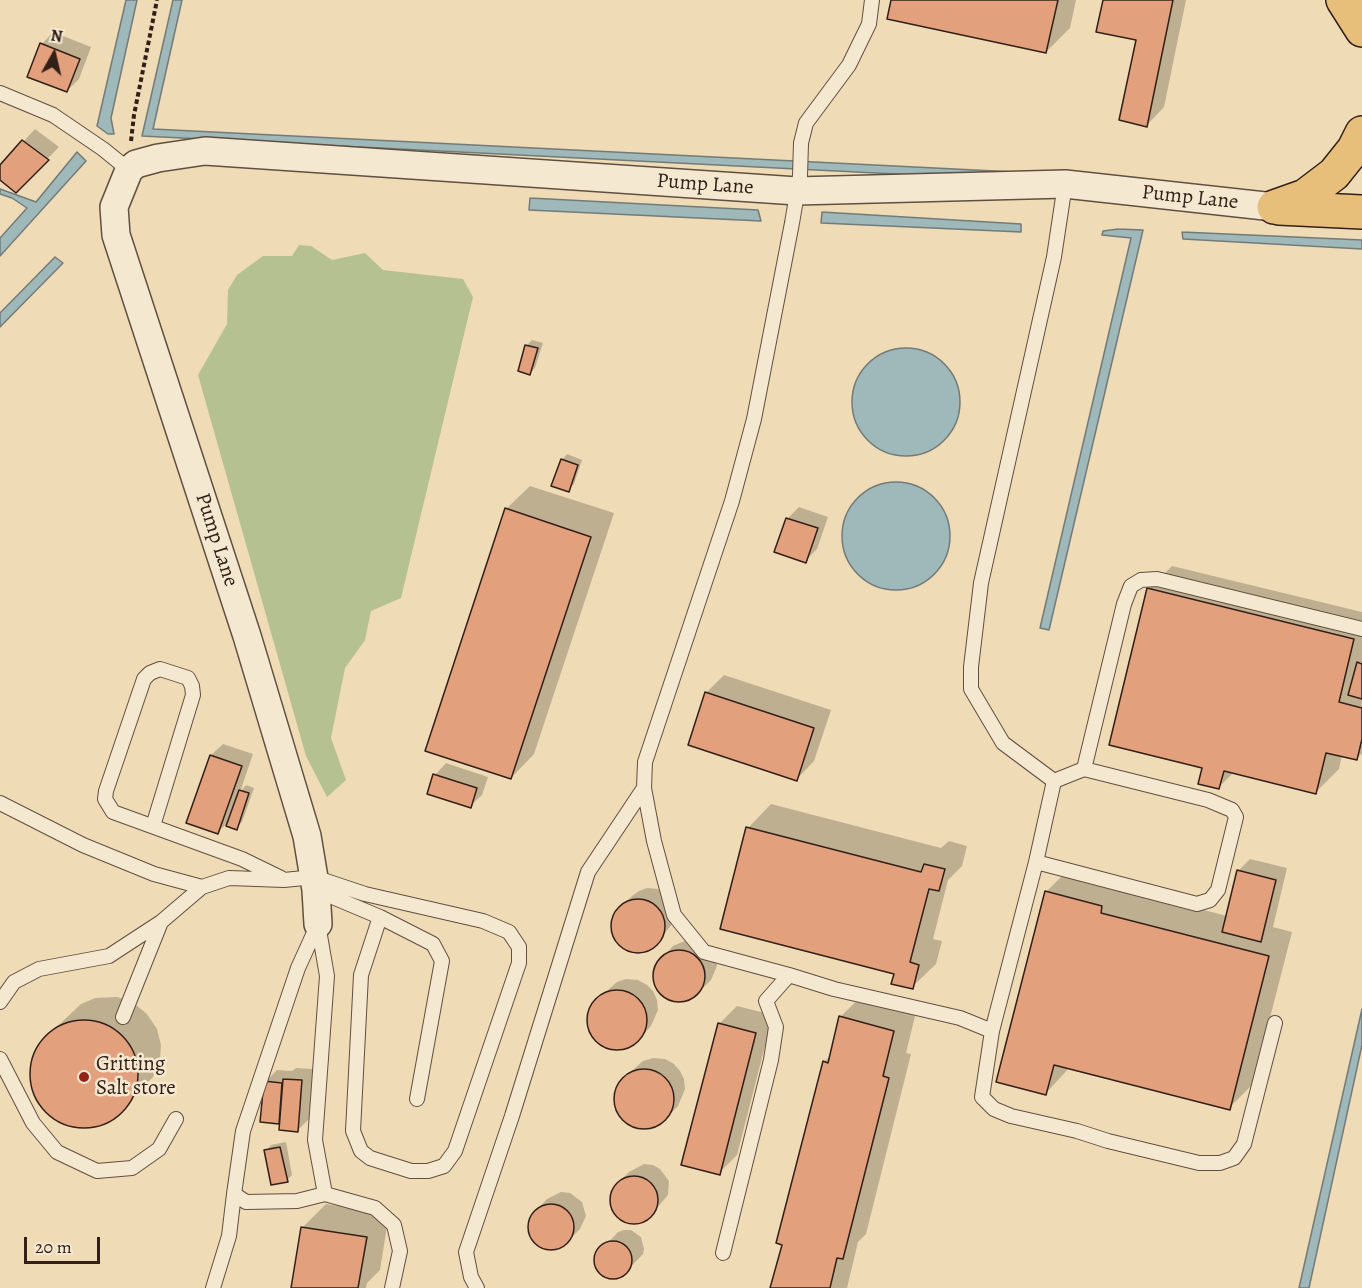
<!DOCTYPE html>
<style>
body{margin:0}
#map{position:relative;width:1362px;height:1288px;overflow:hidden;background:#efdbb6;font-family:Alegreya,serif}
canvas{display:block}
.north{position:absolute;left:24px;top:24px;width:60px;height:60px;-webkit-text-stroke:4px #f5e8d0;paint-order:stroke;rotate:8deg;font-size:16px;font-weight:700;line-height:24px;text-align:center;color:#322018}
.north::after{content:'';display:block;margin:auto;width:21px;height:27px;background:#322018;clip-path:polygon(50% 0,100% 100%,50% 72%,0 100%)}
.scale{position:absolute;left:24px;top:1237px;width:76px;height:27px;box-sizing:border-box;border:3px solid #322018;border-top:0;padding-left:8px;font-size:18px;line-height:21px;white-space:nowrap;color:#322018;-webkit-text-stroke:4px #f5e8d0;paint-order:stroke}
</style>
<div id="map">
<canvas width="1362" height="1288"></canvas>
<div class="north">N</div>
<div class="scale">20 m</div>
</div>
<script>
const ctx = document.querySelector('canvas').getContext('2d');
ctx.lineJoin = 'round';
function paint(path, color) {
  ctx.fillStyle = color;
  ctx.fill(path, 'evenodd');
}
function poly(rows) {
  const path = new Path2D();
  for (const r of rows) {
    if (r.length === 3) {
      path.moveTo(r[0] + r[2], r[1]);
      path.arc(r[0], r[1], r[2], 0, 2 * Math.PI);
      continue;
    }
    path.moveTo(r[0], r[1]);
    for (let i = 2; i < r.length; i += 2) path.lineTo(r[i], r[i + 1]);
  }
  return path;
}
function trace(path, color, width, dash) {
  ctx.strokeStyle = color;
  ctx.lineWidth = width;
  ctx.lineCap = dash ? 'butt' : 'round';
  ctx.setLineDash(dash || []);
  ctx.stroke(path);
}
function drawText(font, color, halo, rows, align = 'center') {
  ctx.font = font + ' Alegreya,serif';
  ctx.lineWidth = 5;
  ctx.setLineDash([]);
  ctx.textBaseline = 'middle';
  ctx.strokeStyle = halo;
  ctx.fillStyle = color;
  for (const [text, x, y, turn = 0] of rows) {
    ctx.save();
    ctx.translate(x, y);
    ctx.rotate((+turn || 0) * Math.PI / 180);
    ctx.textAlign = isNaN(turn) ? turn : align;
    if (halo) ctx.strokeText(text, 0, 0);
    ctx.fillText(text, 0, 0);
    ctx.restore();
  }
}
const green = poly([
 [299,245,311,246,332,260,365,253,383,270,463,279,473,297,401,598,371,611,365,640,345,668,331,738,346,780,327,797,306,756,198,375,227,324,228,290,237,275,263,256,292,256]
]);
const water = poly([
 [126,0,137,0,111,118,114,134,108,134,97,126,126,0],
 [173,0,182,0,153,129,1075,175,1074,183,142,136,173,0],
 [77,152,86,161,0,256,0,238,27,208,12,198,0,194,0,189,36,202,77,152],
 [530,198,758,210,761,221,529,210,530,198],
 [822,212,1021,224,1021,232,821,223,822,212],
 [1118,229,1143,230,1049,630,1040,628,1131,238,1102,235,1103,231,1118,229],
 [1182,232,1362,240,1362,249,1183,239,1182,232],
 [55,257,63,263,0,327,0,313,55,257],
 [906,402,54],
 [896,536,54],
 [1362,1009,1362,1045,1309,1288,1299,1288,1362,1009]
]);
const shadow = poly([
 [893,0,1076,0,1070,28,1046,52],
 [1104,0,1186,0,1164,107,1147,125,1138,39],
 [53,32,91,47,79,79,67,91,42,44],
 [35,129,59,147,16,191,0,178,0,167],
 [532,340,543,343,535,368,530,373,527,345],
 [567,454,582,460,574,484,568,490,562,460],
 [530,486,614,513,534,754,511,778,506,509],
 [799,507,828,517,817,549,805,561,787,519],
 [1172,566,1362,612,1362,753,1356,759,1342,755,1339,769,1315,793,1234,772,1219,787,1204,767,1149,589],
 [724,675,831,710,814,761,797,779,706,693],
 [223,744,253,754,240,792,246,785,254,788,242,822,236,828,226,824,218,832,211,755],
 [446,763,488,777,482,795,470,806,435,775],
 [771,804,941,848,949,841,967,846,962,866,948,880,933,939,942,941,936,964,912,987,748,828],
 [1250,859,1287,868,1273,927,1292,932,1253,1084,1229,1108,1070,1067,1046,1093,1046,892,1069,869,1123,889,1227,916,1238,871],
 [647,888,658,889,666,893,674,922,657,942,643,950,632,950,624,947,618,941,612,927,613,919,619,909,632,896,639,891],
 [689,939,700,939,707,944,716,957,717,966,711,980,699,992,685,1001,674,1001,659,992,654,977,655,970,661,959,673,946],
 [626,979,638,980,647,985,653,991,657,1000,658,1010,651,1026,639,1039,624,1048,611,1048,595,1038,589,1021,590,1013,596,1001,609,989,617,982],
 [864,994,917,1008,906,1053,911,1054,866,1234,858,1242,847,1288,772,1288,824,1062,832,1054,840,1017],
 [117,997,131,1001,147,1014,157,1029,161,1045,160,1060,153,1077,118,1114,102,1123,84,1127,65,1123,49,1114,37,1099,32,1084,31,1070,34,1054,46,1037,81,1004,95,998],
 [737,1006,773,1015,737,1155,719,1173,719,1024],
 [653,1058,665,1059,674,1064,680,1071,684,1079,685,1089,678,1106,666,1118,650,1127,638,1128,621,1117,615,1100,616,1092,623,1080,635,1068,643,1061],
 [296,1068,313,1069,309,1119,298,1130,281,1122,262,1121,265,1082,277,1070,292,1071],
 [286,1142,292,1175,287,1180,266,1151,271,1145],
 [644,1164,653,1165,660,1169,669,1181,668,1195,651,1215,639,1222,629,1222,622,1219,612,1208,612,1193,617,1184,629,1172],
 [561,1192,570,1193,582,1202,586,1216,580,1229,568,1241,556,1249,546,1248,539,1245,530,1235,529,1221,535,1212,547,1199],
 [326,1204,389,1214,380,1270,367,1283,366,1288,292,1288,303,1227],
 [624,1230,631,1230,641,1237,644,1249,643,1254,623,1275,609,1277,604,1275,597,1267,596,1256,618,1232]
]);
const building = poly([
 [891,0,1058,0,1046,53,887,19,891,0],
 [1103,0,1173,0,1147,127,1119,120,1136,40,1096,32,1103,0],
 [40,43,80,59,67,92,27,77,40,43],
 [22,140,49,160,16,193,0,180,0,165,22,140],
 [525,345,538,348,530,375,518,371,525,345],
 [561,459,578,465,569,492,551,486,561,459],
 [505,508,591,537,511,779,425,751,505,508],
 [786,518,818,528,806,563,774,552,786,518],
 [1147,588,1354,639,1339,702,1362,708,1362,739,1357,760,1326,753,1316,794,1224,771,1219,789,1198,784,1202,768,1109,745,1147,588],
 [1357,662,1362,664,1362,699,1348,695,1357,662],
 [705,692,814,728,797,781,688,745,705,692],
 [210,755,242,766,218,834,186,823,210,755],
 [433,774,477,788,471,808,427,794,433,774],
 [239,790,249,793,237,830,226,826,239,790],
 [746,827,921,872,924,864,945,869,939,891,929,889,910,962,919,965,913,989,891,984,894,974,720,929,746,827],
 [1237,870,1276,880,1261,942,1222,932,1237,870],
 [1045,891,1102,906,1101,913,1269,956,1230,1110,1054,1065,1046,1095,996,1082,1045,891],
 [638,926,27],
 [679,976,26],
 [617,1020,30],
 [839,1016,894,1031,883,1076,889,1078,843,1259,837,1258,830,1288,770,1288,782,1245,776,1243,823,1061,828,1063,839,1016],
 [84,1074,54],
 [718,1023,756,1033,720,1175,681,1165,718,1023],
 [644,1099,30],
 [283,1079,302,1080,298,1132,279,1130,283,1079],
 [264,1081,282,1083,279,1124,260,1122,264,1081],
 [280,1147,288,1182,271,1185,264,1150,280,1147],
 [634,1200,24],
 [551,1227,23],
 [301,1227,367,1237,358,1288,291,1288,301,1227],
 [613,1260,19]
]);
const path = poly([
 [131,141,134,115,157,0]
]);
const lane = poly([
 [0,93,53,115,103,149,129,170],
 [1084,769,1124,604,1131,586,1141,580,1157,579,1362,629],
 [0,803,83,845,154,874,202,887],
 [153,826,193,695,192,686,188,678,160,669,150,673,144,679,106,791,105,799,113,812,242,859,281,878],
 [1036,862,1197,904,1210,900,1218,890,1236,817,1232,810,1208,800,1084,769,1054,781],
 [316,890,380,917,433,944,442,961,417,1099],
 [318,924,327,976,315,1140,325,1194,297,1201,246,1202,234,1194,243,1131,298,968,318,924],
 [789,975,834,989,960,1018,992,1031,1036,862,1054,781,1003,743,971,689,971,667,981,583,1054,257,1065,184],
 [0,1002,14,982,39,969,109,956,161,922,202,887,229,878,284,880,314,877,365,894,483,921,509,932,519,947,519,963,455,1151,444,1166,428,1171,411,1171,370,1158,361,1151,353,1131,361,975,380,917],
 [123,1017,161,922],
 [992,1031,982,1097,994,1109,1011,1116,1077,1131,1108,1141,1199,1163,1220,1163,1234,1158,1244,1144,1275,1023],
 [0,1059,33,1123,57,1152,97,1171,132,1168,159,1149,176,1119],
 [325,1194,375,1208,394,1225,400,1251,392,1288],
 [723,1253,771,1060,776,1027,766,1001,789,975,704,952,674,915,654,841,644,788,645,762,732,501,754,419,792,223,800,176,801,143,806,123,849,65,869,24,872,0],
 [213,1288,229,1236,234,1194],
 [477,1288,471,1277,466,1252,512,1116,588,872,644,788]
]);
const street = poly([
 [318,924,316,890,307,836,247,636,116,235,114,207,129,170,136,164,158,158,205,151,797,191,1065,184,1274,207]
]);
const primary = poly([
 [1343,0,1362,30],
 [1274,207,1305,196,1334,174,1354,149,1362,133],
 [1279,208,1362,212]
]);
const markers = [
 [84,1077,6,"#8f2418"]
];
const streetNames = [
 ["Pump Lane",705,185,4],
 ["Pump Lane",1190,198,6],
 ["Pump Lane",216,540,72]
];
const poiNames = [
 ["Gritting",96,1065],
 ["Salt store",96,1089]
];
paint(green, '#b5c191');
paint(water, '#9fb8b9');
trace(water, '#737b79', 1.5);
paint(shadow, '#0003');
paint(building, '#e3a07d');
trace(building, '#322018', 1.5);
trace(lane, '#614f40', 16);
trace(street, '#614f40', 30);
trace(primary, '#322018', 36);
trace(path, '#322018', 4, [4.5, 3]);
trace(lane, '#f5e8d0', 14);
trace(street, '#f5e8d0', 27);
trace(primary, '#e8be7b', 33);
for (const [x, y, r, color] of markers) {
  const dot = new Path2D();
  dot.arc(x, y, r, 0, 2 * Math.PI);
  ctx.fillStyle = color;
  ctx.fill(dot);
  trace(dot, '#f5e8d0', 2);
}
drawText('21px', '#322018', '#f5e8d0', streetNames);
drawText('21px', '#322018', '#f5e8d0', poiNames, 'left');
</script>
